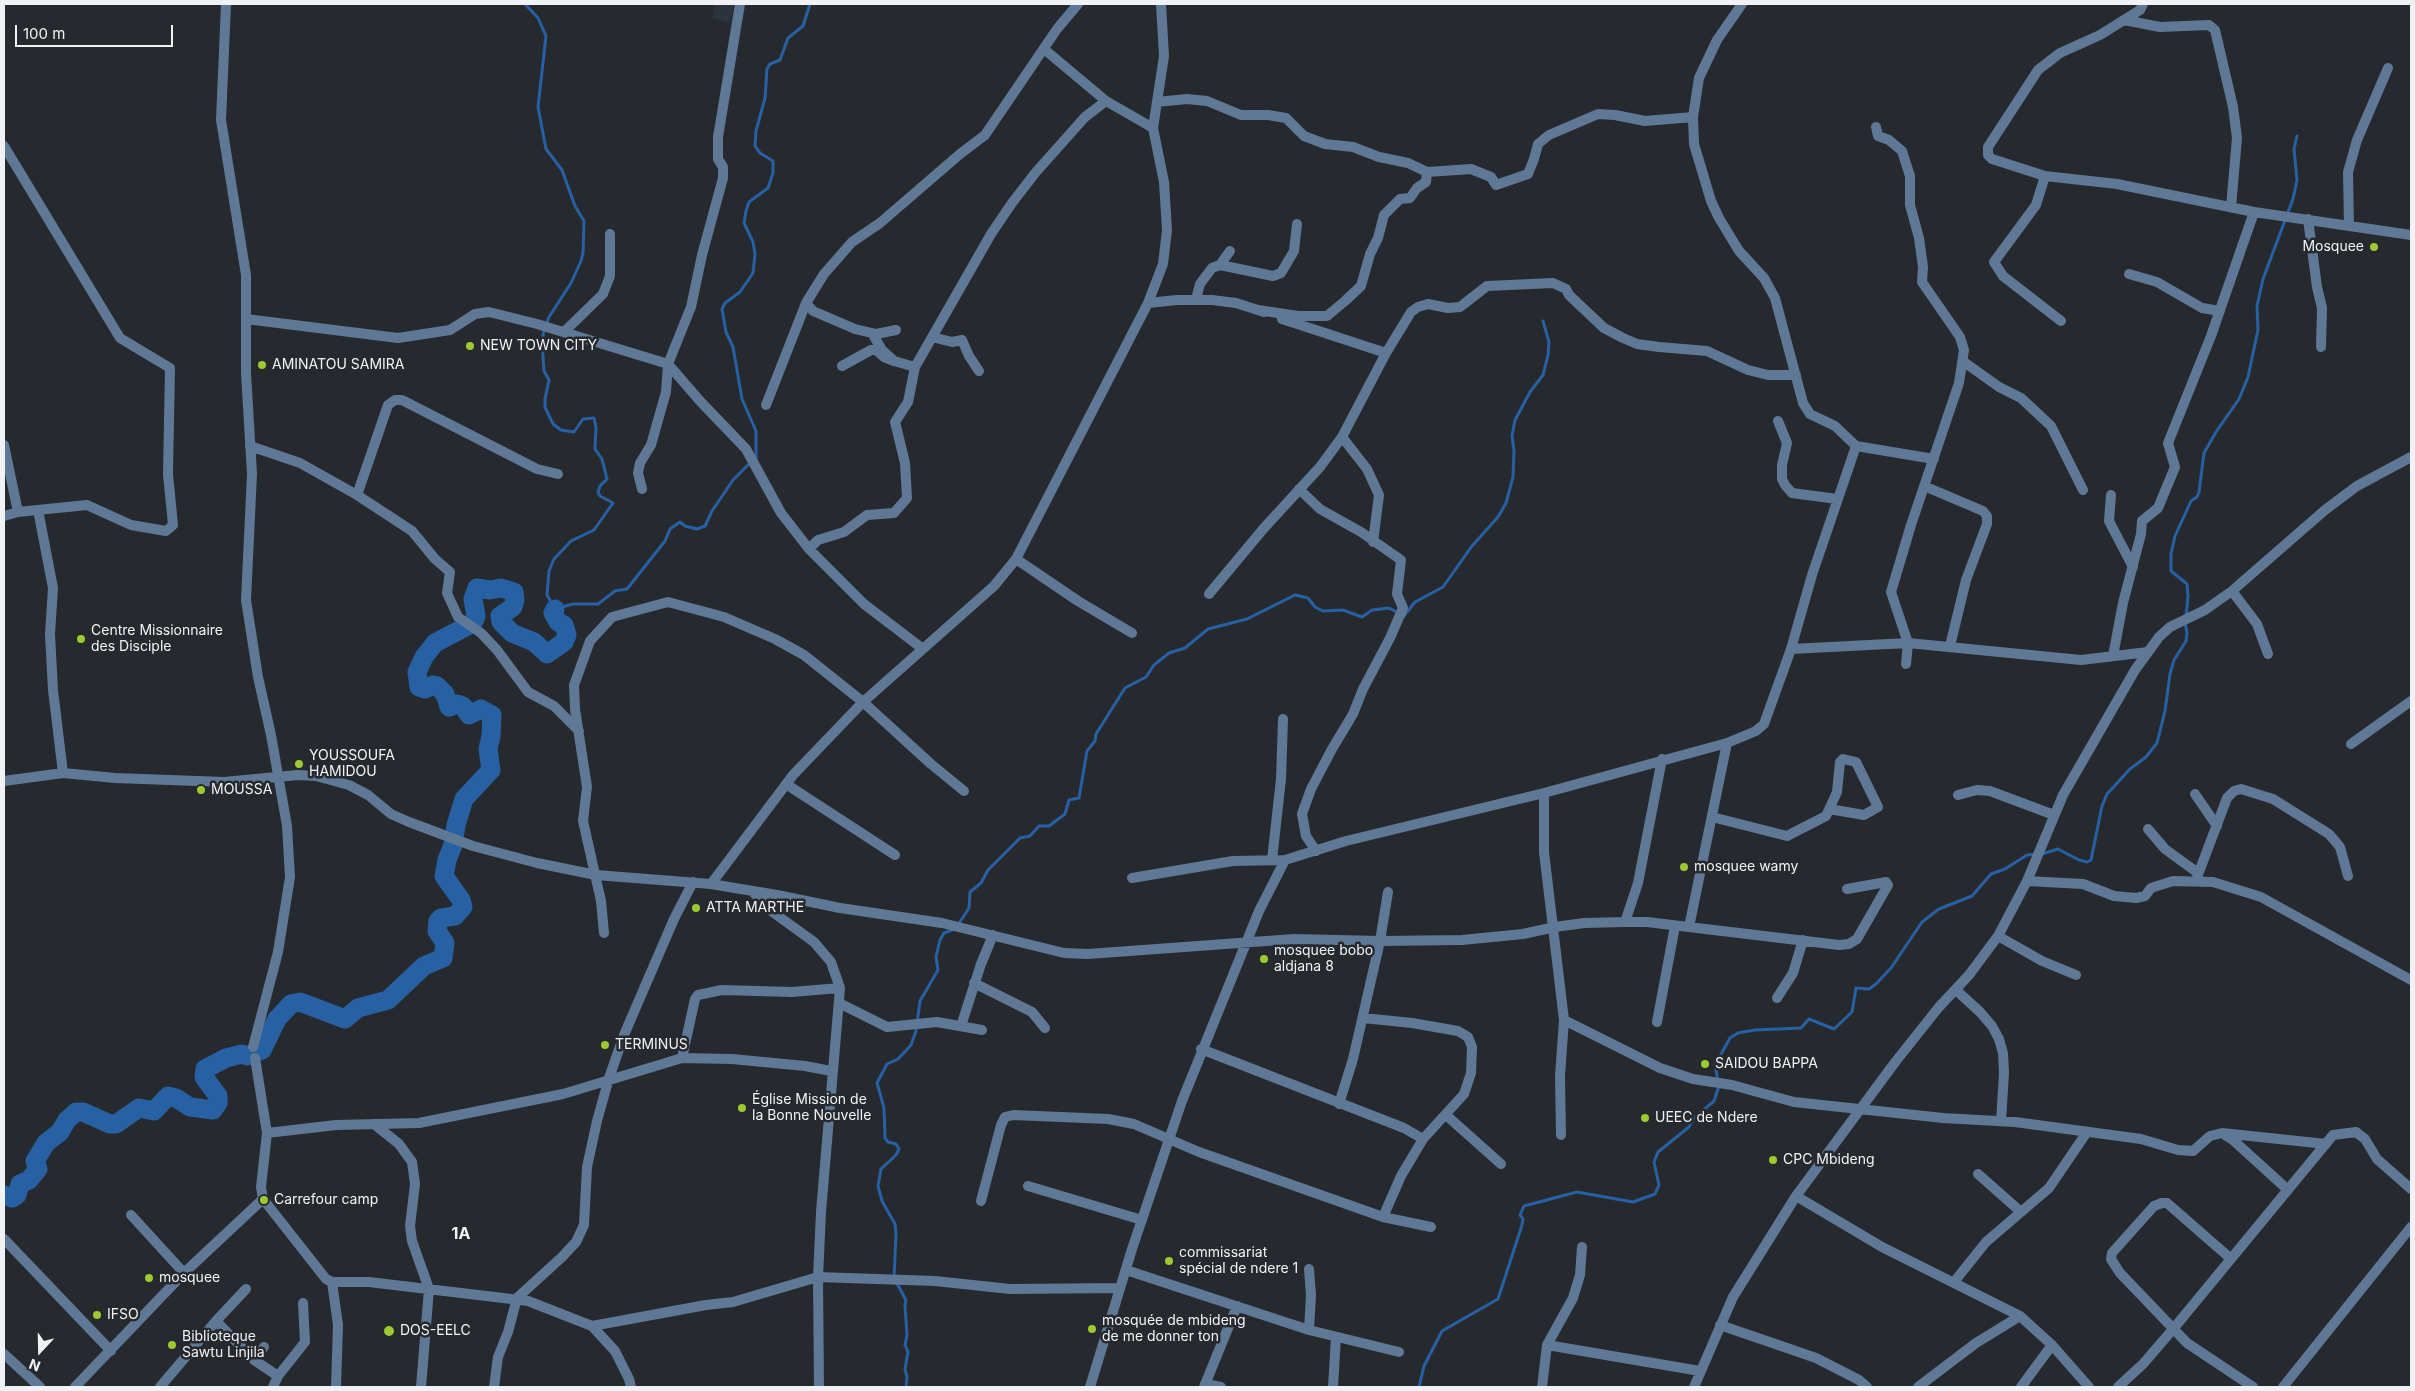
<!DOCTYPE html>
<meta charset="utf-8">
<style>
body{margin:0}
#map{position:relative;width:2415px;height:1391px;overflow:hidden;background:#262a2e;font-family:Inter,sans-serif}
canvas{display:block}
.frame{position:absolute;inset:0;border:5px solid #f0f2f5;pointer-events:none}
.north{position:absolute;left:15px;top:1326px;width:50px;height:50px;-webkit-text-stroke:4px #262a2e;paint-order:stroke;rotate:201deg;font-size:14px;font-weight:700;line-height:20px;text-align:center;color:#f0f2f5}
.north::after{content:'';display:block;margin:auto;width:18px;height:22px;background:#f0f2f5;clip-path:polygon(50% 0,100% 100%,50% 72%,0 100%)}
.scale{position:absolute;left:15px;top:25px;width:158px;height:22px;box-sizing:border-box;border:2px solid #f0f2f5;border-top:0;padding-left:6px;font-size:15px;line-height:18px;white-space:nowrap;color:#f0f2f5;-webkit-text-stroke:4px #262a2e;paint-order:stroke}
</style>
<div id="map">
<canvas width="2415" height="1391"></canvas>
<div class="frame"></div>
<div class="north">N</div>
<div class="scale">100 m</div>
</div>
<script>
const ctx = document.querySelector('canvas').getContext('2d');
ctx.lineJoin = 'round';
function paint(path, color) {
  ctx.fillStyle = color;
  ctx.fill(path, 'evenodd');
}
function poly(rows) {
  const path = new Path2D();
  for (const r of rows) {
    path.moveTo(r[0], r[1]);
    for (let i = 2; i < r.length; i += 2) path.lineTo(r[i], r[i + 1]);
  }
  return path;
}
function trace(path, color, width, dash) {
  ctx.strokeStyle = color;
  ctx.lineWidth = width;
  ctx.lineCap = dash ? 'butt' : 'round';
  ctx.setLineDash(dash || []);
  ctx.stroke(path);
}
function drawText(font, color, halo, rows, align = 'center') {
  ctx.font = font + ' Inter,sans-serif';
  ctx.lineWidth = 5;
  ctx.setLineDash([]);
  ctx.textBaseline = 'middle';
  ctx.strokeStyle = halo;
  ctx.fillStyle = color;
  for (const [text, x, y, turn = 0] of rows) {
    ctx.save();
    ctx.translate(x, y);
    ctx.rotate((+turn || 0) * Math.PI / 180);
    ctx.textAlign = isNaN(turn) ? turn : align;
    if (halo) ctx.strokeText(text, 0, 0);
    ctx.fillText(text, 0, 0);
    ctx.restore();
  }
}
const built = poly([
 [715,4,734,4,730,23,712,18]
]);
const stream = poly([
 [525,4,538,18,546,36,538,107,546,149,562,170,575,206,584,221,583,253,581,261,571,283,549,317,544,330,542,342,544,371,549,380,545,399,545,407,553,424,561,430,574,432,583,419,594,418,596,427,595,449,602,459,607,479,600,486,598,492,600,496,613,503,594,530,571,541,554,559,549,571,547,595,555,609,573,604,598,604,615,591,627,589,665,541,670,529,680,522,685,526,697,529,705,526,712,511,733,480,751,462],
 [756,459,756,431,742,399,733,347,726,332,722,309,725,303,740,292,753,273,755,254,753,242,744,223,746,211,749,202,768,188,773,173,773,161,760,153,755,146,756,131,765,98,767,69,770,64,780,60,788,38,803,26,810,4],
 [2186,616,2188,597,2187,584,2171,571,2171,554,2175,536,2191,501,2197,497,2199,492,2204,453,2216,432,2239,399,2248,377,2258,330,2257,306,2263,279,2293,199,2297,180,2294,149,2297,136],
 [2042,854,2058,849,2079,860,2087,862,2091,860,2102,806,2107,794,2130,769,2146,757,2157,743,2165,711,2170,674,2174,660,2186,641,2187,633,2185,622],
 [958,925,969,908,970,892,981,883,988,870,1020,838,1030,836,1039,826,1049,826,1065,814,1069,800,1079,798,1087,751,1095,741,1096,734,1125,688,1146,677,1154,665,1169,653,1185,648,1208,629,1247,619,1295,595,1308,598,1315,607,1323,611,1343,610,1362,617,1372,610,1389,608,1404,616,1415,602,1443,587,1472,546,1498,517,1506,503,1513,477,1514,451,1512,436,1515,420,1530,392,1543,375,1548,355,1549,342,1543,321],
 [906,1387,907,1377,905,1369,908,1352,905,1345,907,1335,905,1305,906,1300,894,1278,896,1234,895,1224,882,1201,878,1186,881,1169,896,1155,899,1149,896,1144,888,1142,885,1138,884,1108,877,1083,887,1064,898,1059,911,1045,916,1031,920,1001,938,970,936,957,940,940,944,933,954,929],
 [1419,1387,1424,1366,1442,1331,1498,1299,1522,1225,1523,1219,1520,1215,1524,1206,1577,1192,1633,1202,1655,1194,1659,1185,1654,1162,1658,1152,1689,1127,1693,1119,1714,1101,1719,1086,1715,1065,1730,1038,1738,1033,1755,1030,1801,1028,1809,1019,1834,1029,1852,1012,1856,988,1869,989,1876,984,1891,968,1922,922,1939,909,1972,896,1991,874,2005,869,2027,855,2036,854]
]);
const river = poly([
 [4,1195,12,1198,17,1195,20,1184,29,1180,38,1169,35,1161,46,1143,60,1132,67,1120,76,1112,83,1112,110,1124,116,1124,139,1108,154,1111,168,1096,176,1098,190,1107,213,1110,218,1103,218,1096,204,1077,205,1069,226,1058,242,1054,247,1056,262,1050,277,1019,291,1004,300,1002,345,1019,358,1008,388,1000,424,966,443,958,445,943,437,931,438,921,441,918,455,916,463,907,461,900,444,876,447,860,453,845,456,825,464,799,491,770,488,749,491,736,492,715,481,709,469,715,463,706,457,704,449,707,445,694,437,686,433,685,425,689,419,687,417,672,424,657,435,643,473,623,476,616,473,599,477,588,490,590,501,588,514,592,515,600,513,607,500,616,501,622,512,633,534,642,547,654,564,642,567,635,564,625,558,622,553,613,555,609]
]);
const street = poly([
 [226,4,221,120,246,275,246,373,252,474,246,600,258,677,271,735,287,826,290,877,278,952,253,1047],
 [2143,4,2140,10,2100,35,2060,53,2038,70,1988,147,1988,155,1992,159,2045,176,2117,184,2254,212,2411,235],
 [2124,20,2160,27,2209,25,2215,30,2233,107,2237,138,2231,207],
 [1044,49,1106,101],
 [1157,102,1187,99,1207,101,1241,115,1268,115,1286,118,1304,136,1325,144,1353,147,1379,157,1408,163,1427,172,1471,169,1491,177,1496,185,1528,174,1534,159,1538,144,1549,135,1598,114,1615,115,1645,121,1693,117],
 [1876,127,1878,136,1889,140,1902,151,1910,176,1910,205,1919,238,1923,267,1922,282,1960,337,1964,350,1959,383,1911,525,1891,592,1908,643,1906,664],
 [4,146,120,338,170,368,168,474,173,525,166,531,131,525,87,505,18,512,4,516],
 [2045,176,2036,205,1994,262,2003,276,2061,321],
 [2308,219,2317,287,2322,308,2321,347],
 [2349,226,2348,172,2357,140,2388,68],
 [1220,265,1273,276,1281,273,1294,251,1297,224],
 [2129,274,2157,282,2202,308,2220,311],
 [1196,299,1200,284,1212,268,1220,265,1230,251],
 [806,303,813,311,855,329,876,334,896,330],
 [1148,303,1177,300,1212,300,1236,303,1264,312],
 [1258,310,1298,316,1327,316,1345,301,1361,286,1370,254,1378,238,1384,215,1400,199,1410,198,1417,188,1426,182,1427,172],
 [246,319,398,338,450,330,475,314,489,312,537,324,668,364,700,401,746,449,781,513,809,549,864,604,923,649],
 [1282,319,1386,353],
 [564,332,603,294,610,276,610,234],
 [872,333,882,350,894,361,915,367],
 [932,337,952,342,962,340,969,356,979,371],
 [1964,362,1999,387,2021,398,2051,426,2083,490],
 [842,366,871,350,876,350,884,357,894,361],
 [766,405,806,303,824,274,852,242,880,223,960,154,985,135,1057,29,1078,4],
 [1778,421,1787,443,1782,465,1782,479,1785,485,1792,493,1837,499],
 [1342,437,1367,469,1379,495,1373,542],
 [4,445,18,512],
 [250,446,300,463,357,495,412,531,435,559,450,572,447,593,458,617,481,633,497,650,528,692,554,706,579,731],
 [1856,446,1934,459],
 [1924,486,1983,511,1987,516,1987,524,1966,580,1950,646],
 [642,489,638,473,640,463,651,445,666,392,668,364,691,307,702,255,723,178,723,167,718,159,718,137,740,4],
 [1299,489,1320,509,1361,532,1401,560,1397,594,1403,608,1390,638,1363,689,1353,714,1332,749,1311,789,1302,814,1306,836,1316,851],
 [357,495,388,405,395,400,402,400,537,469,558,474],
 [2111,495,2109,521,2133,567],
 [38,510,53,588,50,634,53,690,63,773],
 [809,549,818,540,844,532,867,515,894,513,907,498,905,463,895,422,908,402,915,367,991,234,1012,203,1036,172,1085,117,1106,101,1153,128],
 [1016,559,1078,601,1132,633],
 [2232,591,2257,624,2268,654],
 [1209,594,1264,528,1320,467,1342,437,1386,353,1411,312,1418,307,1428,304,1448,308,1460,307,1487,286,1553,283,1566,289,1569,295,1604,328,1623,338,1637,344,1659,347,1707,351,1748,370,1768,375,1796,375],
 [1791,649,1908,643,2081,660,2148,652],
 [2113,656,2123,603,2141,534,2142,521,2158,508,2175,467,2168,443,2211,336,2254,212],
 [2351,744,2411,701],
 [4,781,63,773,115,778,224,782,298,775,316,776,349,785,368,795,391,814,409,822,473,846,537,863,596,875,711,884,777,895,840,908,942,923,1064,953,1088,954,1294,939,1380,941,1462,940,1523,934,1555,927,1584,923,1625,922,1647,922,1839,945,1849,944,1857,939,1888,885,1886,882,1847,889],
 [786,784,895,855],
 [964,791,931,764,863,702,994,586,1016,559,1148,303,1163,264,1167,230,1164,182,1153,128,1164,56,1161,4],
 [1544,793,1544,852,1564,1020,1560,1076,1561,1135],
 [2195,794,2217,826],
 [1958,795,1977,790,1990,791,2054,815],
 [1712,817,1787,836,1826,816,1837,792,1840,762,1843,759,1856,762,1878,807,1864,815,1829,809],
 [2148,829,2165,849,2198,873],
 [1272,860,1281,779,1283,719],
 [1132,878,1233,861,1285,860],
 [2196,880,2227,798,2234,791,2241,789,2273,799,2329,834,2340,847,2348,876],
 [2027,881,2083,884,2114,896,2136,898,2145,896,2151,888,2173,881,2213,882,2261,897,2411,980],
 [753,892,767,908,814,942,831,962,840,988,821,1212,818,1277,819,1387],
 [1625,922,1638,883,1662,759],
 [1689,927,1727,743],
 [604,933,601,901,583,821,587,787,575,709,574,685,590,641,612,617,668,602,724,617,775,639,804,655,863,702,793,775,711,884],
 [1998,936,2042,961,2076,975],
 [974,983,1032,1012,1045,1028],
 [1956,990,1980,1012,1992,1026,1999,1039,2003,1053,2004,1073,2001,1121],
 [1777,998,1793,973,1803,940],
 [839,1003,887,1027,937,1022,982,1030],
 [1564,1020,1660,1068,1693,1079,1732,1085,1794,1102,1943,1118,2015,1122,2141,1139,2178,1150,2193,1151,2210,1136,2222,1133,2326,1144],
 [1657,1022,1675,926],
 [961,1026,981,964,993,935],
 [1201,1049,1404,1128,1423,1139,1464,1094,1471,1073,1472,1047,1468,1037,1458,1031,1412,1023,1363,1018],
 [255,1058,267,1133,261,1187,263,1199,326,1279,332,1282,338,1325,336,1387],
 [682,1058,695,999,698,995,722,990,792,992,840,988],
 [1339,1104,1353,1059,1380,941,1388,892],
 [1446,1115,1501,1164],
 [374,1124,399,1144,412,1162,415,1184,410,1226,412,1241,429,1289,421,1387],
 [267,1133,336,1125,419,1123,563,1094,682,1058,732,1059,805,1066,831,1071],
 [2225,1135,2233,1140,2288,1190],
 [1978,1174,2021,1212],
 [1028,1186,1142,1220],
 [1796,1196,1882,1247,2020,1316,2052,1345,2089,1387],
 [981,1201,1001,1125,1005,1117,1013,1115,1108,1119,1134,1124,1199,1152,1383,1217,1431,1227],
 [131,1215,184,1273],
 [1383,1217,1401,1176,1423,1139],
 [4,1239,111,1351],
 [2230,1258,2167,1203,2162,1203,2154,1206,2112,1253,2111,1259,2120,1273,2187,1343,2253,1387],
 [1309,1269,1311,1295,1309,1330],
 [1126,1270,1309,1330,1399,1352],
 [332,1282,369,1282,528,1301,592,1326,615,1351,629,1379,631,1387],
 [1954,1282,1986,1242,2049,1188,2087,1132],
 [216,1321,254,1360],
 [1720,1325,1816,1358,1859,1380,1867,1387],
 [592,1326,706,1305,733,1302,818,1277,935,1281,1010,1289,1120,1288],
 [1547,1345,1700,1371],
 [264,1347,254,1360,278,1376,273,1387],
 [4,1354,40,1387],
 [278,1376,305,1342,303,1303],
 [1205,1384,1221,1387],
 [75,1387,184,1273,263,1199],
 [160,1387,216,1321,246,1289],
 [494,1387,498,1357,508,1332,517,1298,562,1257,576,1242,584,1225,587,1167,597,1121,609,1078,624,1035,674,919,693,882],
 [1090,1387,1132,1249,1182,1101,1259,911,1285,860,1346,841,1544,793,1727,743,1756,731,1764,724,1791,649,1812,575,1856,446,1835,426,1810,414,1803,403,1775,298,1764,278,1739,251,1719,218,1711,201,1694,144,1693,117,1699,78,1717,40,1742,4],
 [1204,1387,1237,1306],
 [1333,1387,1336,1337],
 [1542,1387,1547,1345,1573,1298,1580,1275,1582,1247],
 [1694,1387,1733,1297,1796,1196,1896,1061,1939,1007,1969,975,1998,936,2027,881,2063,795,2135,670,2159,637,2170,627,2205,610,2232,591,2325,510,2357,486,2411,457],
 [1918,1387,1976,1343,2020,1316],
 [2021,1387,2052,1345],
 [2118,1387,2143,1364,2174,1328,2333,1135,2356,1132,2365,1139,2377,1159,2411,1189],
 [2283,1387,2411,1227]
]);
const markers = [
 [2374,247,5,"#9dca30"],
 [470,346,5,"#9dca30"],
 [262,365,5,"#9dca30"],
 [81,639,5,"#9dca30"],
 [299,764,5,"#9dca30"],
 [201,790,5,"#9dca30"],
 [1684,867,5,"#9dca30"],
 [696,908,5,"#9dca30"],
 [1264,959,5,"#9dca30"],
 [605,1045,5,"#9dca30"],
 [1705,1064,5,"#9dca30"],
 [742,1108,5,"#9dca30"],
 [1645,1118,5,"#9dca30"],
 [1773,1160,5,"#9dca30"],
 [264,1200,5,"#9dca30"],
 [1169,1261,5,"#9dca30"],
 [149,1278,5,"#9dca30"],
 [97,1315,5,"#9dca30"],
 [1092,1329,5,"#9dca30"],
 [389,1331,6,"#9dca30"],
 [172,1345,5,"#9dca30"]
];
const poiNames = [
 ["Mosquee",2364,247,"right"],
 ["NEW TOWN CITY",480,346],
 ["AMINATOU SAMIRA",272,365],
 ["Centre Missionnaire",91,631],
 ["des Disciple",91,647],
 ["YOUSSOUFA",309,756],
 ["HAMIDOU",309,772],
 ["MOUSSA",211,790],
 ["mosquee wamy",1694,867],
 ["ATTA MARTHE",706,908],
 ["mosquee bobo",1274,951],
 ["aldjana 8",1274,967],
 ["TERMINUS",615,1045],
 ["SAIDOU BAPPA",1715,1064],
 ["Église Mission de",752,1100],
 ["la Bonne Nouvelle",752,1116],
 ["UEEC de Ndere",1655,1118],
 ["CPC Mbideng",1783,1160],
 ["Carrefour camp",274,1200],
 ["commissariat",1179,1253],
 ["spécial de ndere 1",1179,1269],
 ["mosquee",159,1278],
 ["IFSO",107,1315],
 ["mosquée de mbideng",1102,1321],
 ["de me donner ton",1102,1337],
 ["DOS-EELC",400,1331],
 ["Biblioteque",182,1337],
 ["Sawtu Linjila",182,1353]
];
const quarterNames = [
 ["1A",461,1234]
];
paint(built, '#2b333c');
trace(stream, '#2760a3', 3);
trace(river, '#2760a3', 19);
trace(street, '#5f7896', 10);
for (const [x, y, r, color] of markers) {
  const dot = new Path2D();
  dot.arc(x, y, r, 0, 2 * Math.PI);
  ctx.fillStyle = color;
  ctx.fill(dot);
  trace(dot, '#262a2e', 2);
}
drawText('14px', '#f0f2f5', '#262a2e', poiNames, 'left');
drawText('bold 16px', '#f0f2f5', '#262a2e', quarterNames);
</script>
